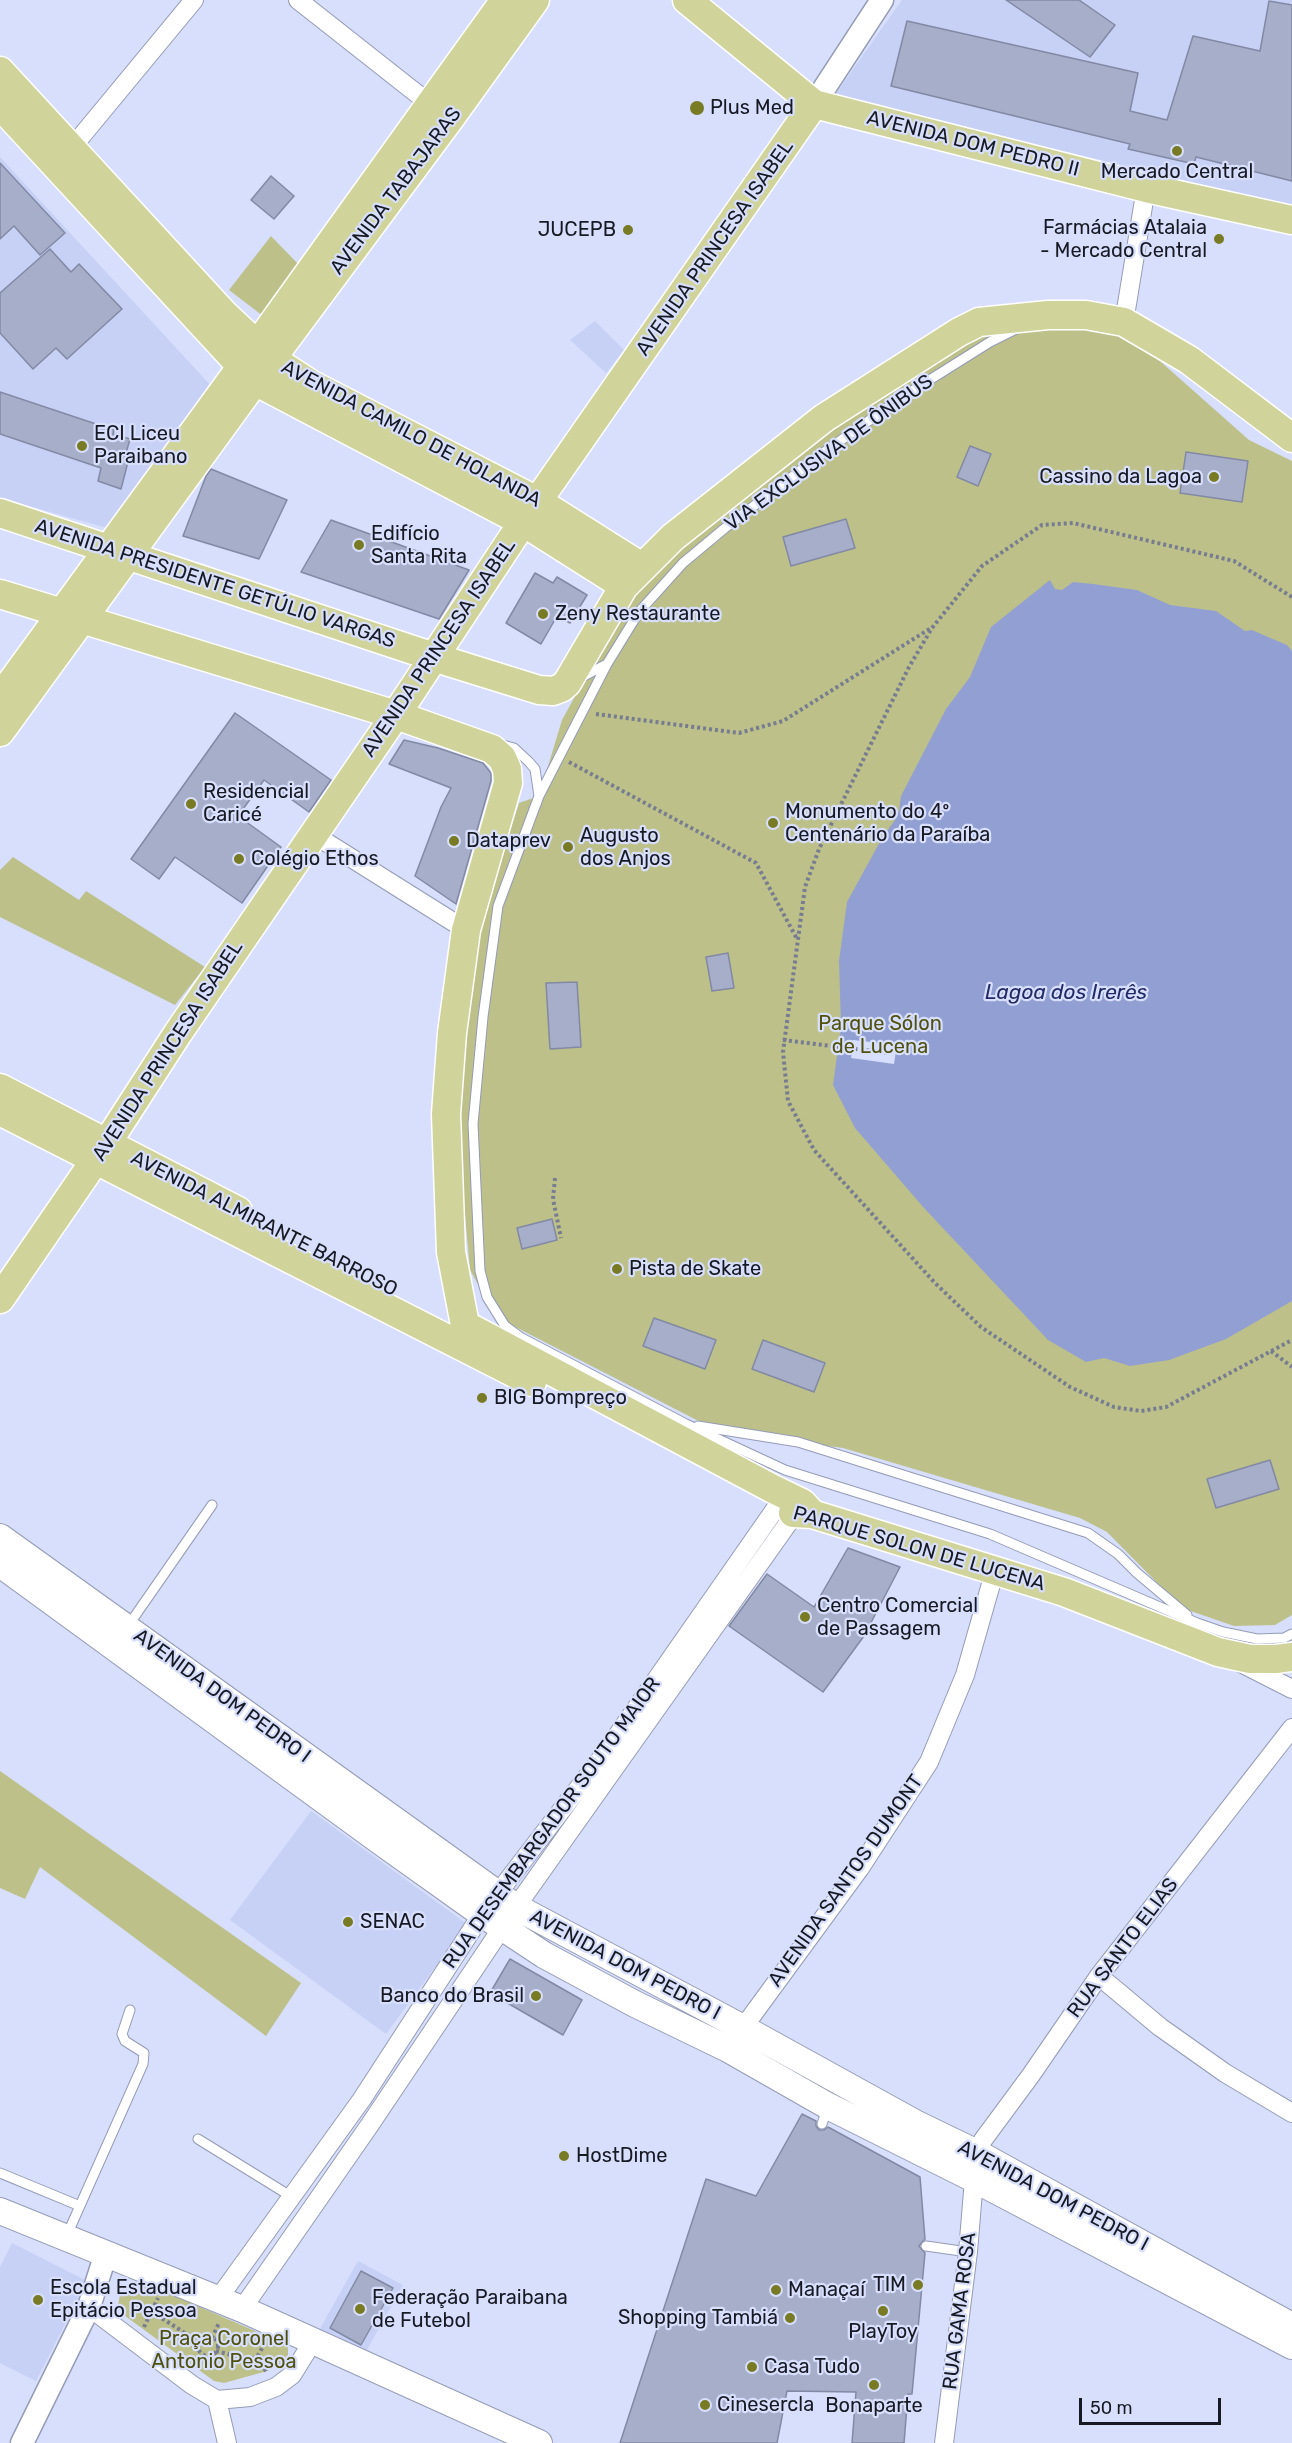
<!DOCTYPE html>
<meta charset="utf-8">
<style>
body{margin:0}
#map{position:relative;width:1292px;height:2443px;overflow:hidden;background:#d7dffc;font-family:Rubik,sans-serif}
canvas{display:block}
.scale{position:absolute;left:1079px;top:2398px;width:142px;height:27px;box-sizing:border-box;border:3px solid #171923;border-top:0;padding-left:8px;font-size:18px;line-height:21px;white-space:nowrap;color:#171923;-webkit-text-stroke:4px #d7dffc;paint-order:stroke}
</style>
<div id="map">
<canvas width="1292" height="2443"></canvas>
<div class="scale">50 m</div>
</div>
<script>
const ctx = document.querySelector('canvas').getContext('2d');
ctx.lineJoin = 'round';
function paint(path, color) {
  ctx.fillStyle = color;
  ctx.fill(path, 'evenodd');
}
function poly(rows) {
  const path = new Path2D();
  for (const r of rows) {
    if (r.length === 3) {
      path.moveTo(r[0] + r[2], r[1]);
      path.arc(r[0], r[1], r[2], 0, 2 * Math.PI);
      continue;
    }
    path.moveTo(r[0], r[1]);
    for (let i = 2; i < r.length; i += 2) path.lineTo(r[i], r[i + 1]);
  }
  return path;
}
function trace(path, color, width, dash) {
  ctx.strokeStyle = color;
  ctx.lineWidth = width;
  ctx.lineCap = dash ? 'butt' : 'round';
  ctx.setLineDash(dash || []);
  ctx.stroke(path);
}
function drawText(font, color, halo, rows, align = 'center') {
  ctx.font = font + ' Rubik,sans-serif';
  ctx.lineWidth = 4.5;
  ctx.setLineDash([]);
  ctx.textBaseline = 'middle';
  ctx.strokeStyle = halo;
  ctx.fillStyle = color;
  for (const [text, x, y, turn = 0] of rows) {
    ctx.save();
    ctx.translate(x, y);
    ctx.rotate((+turn || 0) * Math.PI / 180);
    ctx.textAlign = isNaN(turn) ? turn : align;
    if (halo) ctx.strokeText(text, 0, 0);
    ctx.fillText(text, 0, 0);
    ctx.restore();
  }
}
const built = poly([
 [902,0,1292,0,1292,206,834,96],
 [0,157,214,389,111,529,0,498],
 [595,321,624,350,606,373,570,340],
 [311,1811,467,1924,386,2034,230,1920],
 [12,2243,87,2281,36,2381,0,2363,0,2267],
 [358,2261,403,2285,363,2357,318,2332]
]);
const green = poly([
 [271,236,301,267,263,316,229,290],
 [985,324,1090,324,1134,338,1249,440,1292,461,1292,1615,1275,1625,1234,1626,1182,1608,1107,1532,1080,1518,843,1448,718,1431,496,1317,470,1270,456,1117,464,1011,485,906,519,803,539,796,562,720,641,576,698,521],
 [13,857,79,900,86,891,205,967,175,1005,0,917,0,870],
 [0,1771,301,1983,266,2036,40,1867,25,1899,0,1888],
 [136,2282,147,2284,285,2344,288,2347,288,2358,285,2363,267,2371,224,2383,214,2381,121,2313,118,2306,120,2294,127,2285]
]);
const water = poly([
 [1050,580,1055,589,1062,590,1073,582,1093,584,1137,590,1170,605,1216,611,1245,631,1252,630,1268,637,1287,645,1292,651,1292,1301,1226,1339,1169,1360,1130,1366,1104,1358,1086,1362,1048,1340,924,1208,855,1128,833,1085,841,1026,839,961,847,902,882,838,895,820,899,811,901,796,946,709,970,677,991,627]
]);
const pier = poly([
 [853,1040,897,1045,894,1064,851,1058,852,1053,837,1051,838,1044,852,1045]
]);
const building = poly([
 [1006,0,1079,0,1115,25,1090,57,1006,0],
 [1269,1,1292,5,1292,181,1196,157,1194,164,1128,149,1130,144,891,86,907,21,1138,73,1130,111,1167,120,1193,36,1260,51,1269,1],
 [0,163,65,233,40,255,14,226,0,239,0,163],
 [271,176,294,196,274,219,251,200,271,176],
 [50,249,71,272,79,264,122,309,67,359,56,348,33,369,0,333,0,293,50,249],
 [0,392,114,430,113,434,130,439,126,453,130,454,121,489,98,481,101,468,0,434,0,392],
 [970,446,991,454,978,486,957,477,970,446],
 [1186,452,1248,461,1242,502,1180,493,1186,452],
 [211,469,287,500,259,559,183,536,206,476,211,469],
 [846,519,855,548,791,566,783,537,846,519],
 [331,520,469,570,439,619,301,572,331,520],
 [535,573,553,583,557,577,587,595,570,623,557,616,541,644,506,623,535,573],
 [235,713,331,780,309,812,264,780,238,816,281,847,242,903,175,857,159,879,131,859,235,713],
 [404,740,438,748,483,763,491,773,491,781,456,904,415,876,441,807,451,788,389,764,404,740],
 [728,953,734,988,712,991,706,957,728,953],
 [577,982,581,1047,550,1049,546,983,577,982],
 [552,1219,557,1240,522,1249,517,1228,552,1219],
 [654,1318,716,1340,705,1369,643,1346,654,1318],
 [763,1340,825,1363,814,1392,752,1369,763,1340],
 [1270,1460,1279,1489,1216,1508,1207,1479,1270,1460],
 [848,1548,900,1567,864,1636,823,1692,729,1626,767,1574,814,1607,848,1548],
 [510,1959,582,2000,563,2035,490,1993,510,1959],
 [802,2114,816,2121,816,2126,819,2130,824,2130,828,2127,920,2177,925,2239,919,2246,925,2253,912,2394,908,2394,904,2443,852,2443,856,2392,787,2391,777,2443,620,2443,706,2179,756,2196,802,2114],
 [361,2271,393,2288,361,2345,330,2328,361,2271]
]);
const path = poly([
 [1292,597,1234,561,1073,523,1042,525,982,566,932,628,909,667,819,849,805,887,783,1052,788,1101,814,1150,935,1283,981,1327,1070,1387,1114,1407,1141,1411,1166,1407,1292,1340],
 [596,714,739,733,783,721,931,628],
 [569,762,756,863,797,939],
 [783,1040,888,1053],
 [555,1178,553,1199,561,1238],
 [1271,1351,1292,1367],
 [152,2312,199,2342],
 [144,2327,158,2298],
 [208,2346,10],
 [212,2338,219,2323],
 [265,2343,257,2357,267,2373],
 [216,2351,247,2359,257,2357],
 [198,2368,202,2355]
]);
const service = poly([
 [607,664,539,796,498,906,483,1017,473,1124,480,1271,487,1297,505,1326,520,1337,686,1424,785,1470,990,1534,1197,1623,1223,1632,1257,1639,1284,1638,1292,1634],
 [580,678,607,664,639,612,683,563,725,528,827,450,904,396,990,342,1016,329],
 [499,744,514,748,529,762,535,769,539,796],
 [698,1426,798,1442,1088,1533,1118,1554,1137,1573,1187,1615],
 [128,1626,212,1505],
 [822,2124,828,2106],
 [198,2139,292,2197],
 [0,2173,80,2206],
 [67,2235,143,2064,144,2053,125,2041,122,2034,130,2010],
 [926,2246,968,2252]
]);
const minor = poly([
 [298,0,430,104],
 [65,156,194,0],
 [1124,322,1146,188],
 [313,834,466,930],
 [1239,1662,1292,1689],
 [1099,1976,1160,2027,1225,2073,1292,2113],
 [737,2036,860,1868,929,1762,965,1675,995,1570],
 [218,2299,362,2099,482,1914,603,1756,785,1495],
 [89,2307,192,2385,217,2400,250,2397,276,2387,292,2375,313,2341],
 [242,2309,369,2126,516,1907,801,1505],
 [217,2400,227,2443],
 [944,2443,968,2252,974,2179,977,2153,983,2140,1031,2075,1099,1976,1292,1728]
]);
const tertiary = poly([
 [814,104,882,0],
 [22,2443,89,2307,106,2253]
]);
const secondary = poly([
 [0,1537,516,1907,743,2028,915,2123,977,2153,1292,2326],
 [0,1564,381,1842,482,1914,544,1955,635,2004,728,2049,828,2106,974,2179,1292,2346],
 [0,2211,242,2309,539,2443]
]);
const primary = poly([
 [687,0,814,104,1146,188,1292,220],
 [0,71,224,314,272,359,312,385,539,502,642,567],
 [0,105,255,381,523,522,624,586],
 [0,513,449,662,539,690,553,691,561,688,567,683,624,586,673,537,824,418,959,332,979,322,1048,315,1086,315,1124,322,1189,360,1292,438],
 [0,594,396,715,492,749,502,758,507,769,508,783,466,930,452,1033,446,1114,451,1252,465,1325,773,1489,802,1503,812,1514],
 [0,698,266,333,505,0],
 [0,732,255,381,451,117,535,0],
 [0,1088,238,1211],
 [0,1111,532,1382],
 [0,1299,107,1143,178,1033,405,701,523,522,814,104],
 [793,1513,812,1514,1064,1592,1218,1652,1250,1659,1276,1659,1292,1657]
]);
const markers = [
 [697,108,8,"#797b24"],
 [1177,151,6,"#797b24"],
 [628,230,6,"#797b24"],
 [1219,239,6,"#797b24"],
 [82,446,6,"#797b24"],
 [1214,477,6,"#797b24"],
 [359,545,6,"#797b24"],
 [543,614,6,"#797b24"],
 [191,804,6,"#797b24"],
 [773,823,6,"#797b24"],
 [454,841,6,"#797b24"],
 [568,847,6,"#797b24"],
 [239,859,6,"#797b24"],
 [617,1269,6,"#797b24"],
 [482,1398,6,"#797b24"],
 [805,1617,6,"#797b24"],
 [348,1922,6,"#797b24"],
 [536,1996,6,"#797b24"],
 [564,2156,6,"#797b24"],
 [918,2285,6,"#797b24"],
 [776,2290,6,"#797b24"],
 [38,2300,6,"#797b24"],
 [360,2309,6,"#797b24"],
 [883,2311,6,"#797b24"],
 [790,2318,6,"#797b24"],
 [752,2367,6,"#797b24"],
 [874,2385,6,"#797b24"],
 [705,2405,6,"#797b24"]
];
const poiNames = [
 ["Plus Med",710,108],
 ["Mercado Central",1177,172,"center"],
 ["Farmácias Atalaia",1207,228,"right"],
 ["- Mercado Central",1207,251,"right"],
 ["JUCEPB",616,230,"right"],
 ["ECI Liceu",94,434],
 ["Paraibano",94,457],
 ["Cassino da Lagoa",1202,477,"right"],
 ["Edifício",371,534],
 ["Santa Rita",371,557],
 ["Zeny Restaurante",555,614],
 ["Residencial",203,792],
 ["Caricé",203,815],
 ["Monumento do 4º",785,812],
 ["Centenário da Paraíba",785,835],
 ["Augusto",580,836],
 ["dos Anjos",580,859],
 ["Dataprev",466,841],
 ["Colégio Ethos",251,859],
 ["Pista de Skate",629,1269],
 ["BIG Bompreço",494,1398],
 ["Centro Comercial",817,1606],
 ["de Passagem",817,1629],
 ["SENAC",360,1922],
 ["Banco do Brasil",524,1996,"right"],
 ["HostDime",576,2156],
 ["TIM",906,2285,"right"],
 ["Escola Estadual",50,2288],
 ["Epitácio Pessoa",50,2311],
 ["Manaçaí",788,2290],
 ["Federação Paraibana",372,2298],
 ["de Futebol",372,2321],
 ["Shopping Tambiá",778,2318,"right"],
 ["PlayToy",883,2332,"center"],
 ["Casa Tudo",764,2367],
 ["Cinesercla",717,2405],
 ["Bonaparte",874,2406,"center"]
];
const streetNames = [
 ["AVENIDA DOM PEDRO II",973,144,14],
 ["AVENIDA TABAJARAS",396,191,-53],
 ["AVENIDA PRINCESA ISABEL",715,248,-55],
 ["AVENIDA CAMILO DE HOLANDA",411,434,28],
 ["VIA EXCLUSIVA DE ÔNIBUS",829,453,-36],
 ["AVENIDA PRESIDENTE GETÚLIO VARGAS",215,584,18],
 ["AVENIDA PRINCESA ISABEL",439,648,-56],
 ["AVENIDA PRINCESA ISABEL",168,1051,-57],
 ["AVENIDA ALMIRANTE BARROSO",264,1224,27],
 ["PARQUE SOLON DE LUCENA",919,1549,16],
 ["AVENIDA DOM PEDRO I",222,1696,36],
 ["RUA DESEMBARGADOR SOUTO MAIOR",552,1823,-54],
 ["AVENIDA SANTOS DUMONT",846,1881,-55],
 ["RUA SANTO ELIAS",1123,1948,-53],
 ["AVENIDA DOM PEDRO I",625,1965,28],
 ["AVENIDA DOM PEDRO I",1053,2196,28],
 ["RUA GAMA ROSA",960,2311,-83]
];
const parkNames = [
 ["Parque Sólon",880,1024],
 ["de Lucena",880,1047],
 ["Praça Coronel",224,2339],
 ["Antonio Pessoa",224,2362]
];
const waterNames = [
 ["Lagoa dos Irerês",1066,993]
];
paint(built, '#c7d1f5');
paint(green, '#bdc189');
paint(water, '#929fd3');
paint(pier, '#d7dffc');
paint(building, '#a6aec9');
trace(building, '#8289a4', 1.5);
trace(service, '#949bb6', 11);
trace(minor, '#949bb6', 20);
trace(tertiary, '#949bb6', 25);
trace(secondary, '#949bb6', 28);
trace(primary, '#fff', 31);
trace(path, '#777c90', 4, [3, 3]);
trace(service, '#fff', 9);
trace(minor, '#fff', 18);
trace(tertiary, '#fff', 22);
trace(secondary, '#fff', 26);
trace(primary, '#d0d39a', 28);
for (const [x, y, r, color] of markers) {
  const dot = new Path2D();
  dot.arc(x, y, r, 0, 2 * Math.PI);
  ctx.fillStyle = color;
  ctx.fill(dot);
  trace(dot, '#d7dffc', 2);
}
drawText('20px', '#171923', '#d7dffc', poiNames, 'left');
drawText('20px', '#171923', '#d7dffc', streetNames);
drawText('20px', '#50510d', '#d7dffc', parkNames);
drawText('italic 21px', '#222a68', '#d7dffc', waterNames);
</script>
